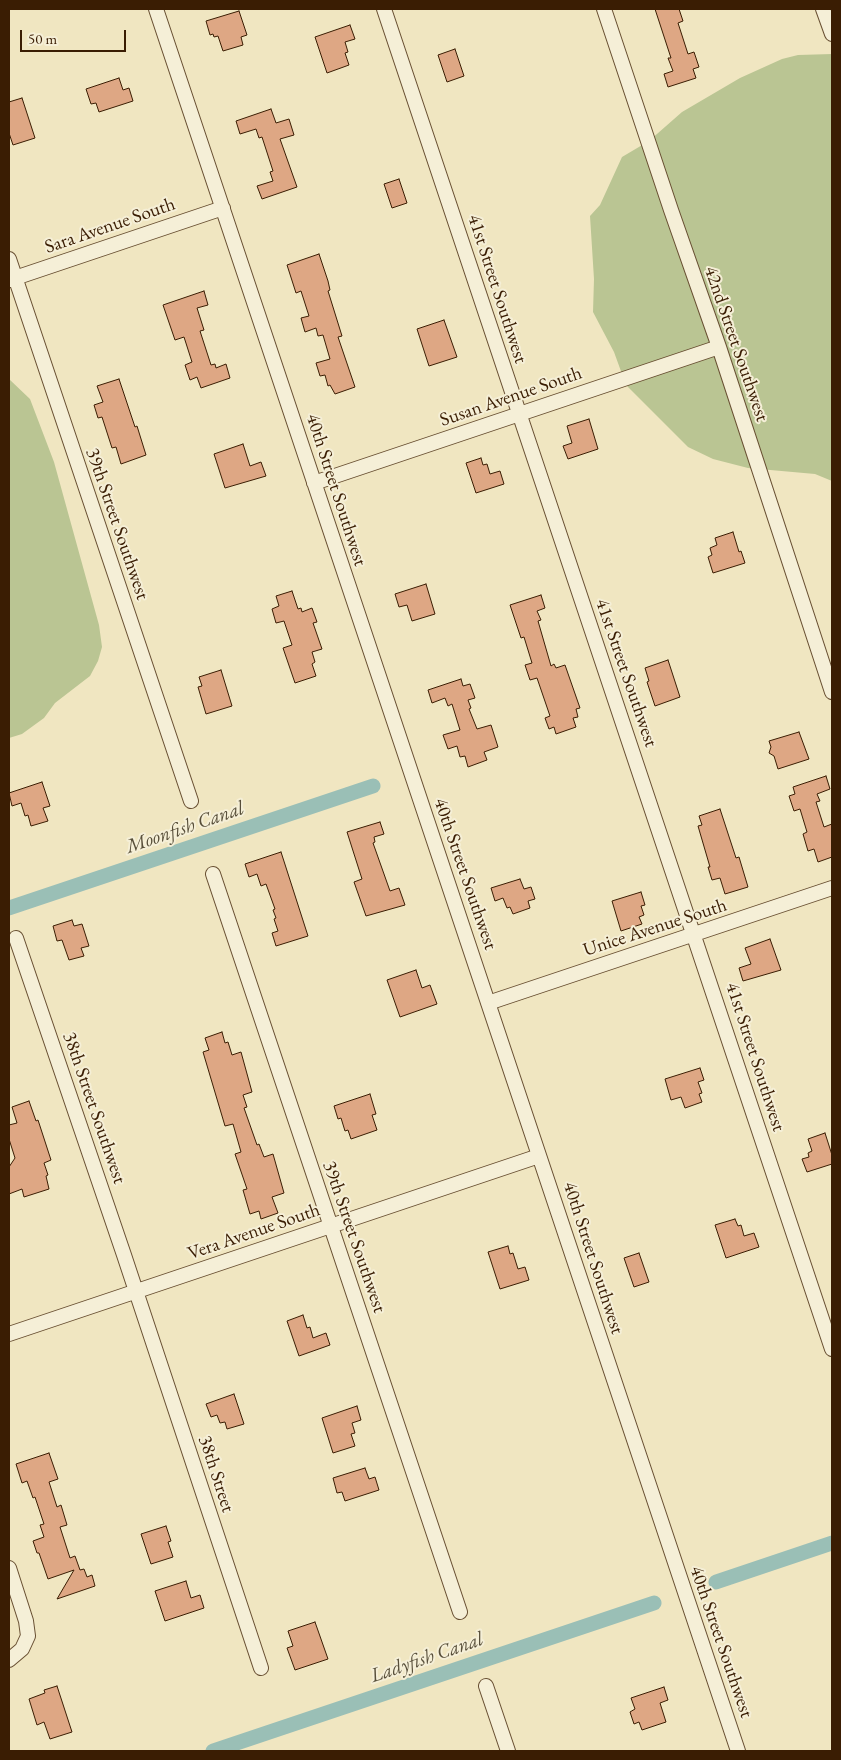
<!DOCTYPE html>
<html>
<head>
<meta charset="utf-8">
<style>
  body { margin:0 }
  #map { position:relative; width:841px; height:1760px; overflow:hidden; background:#f0e6c1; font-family:"EB Garamond",serif }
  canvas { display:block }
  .frame { position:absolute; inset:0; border:10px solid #3a1d03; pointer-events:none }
  .scale { position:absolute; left:20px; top:30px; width:106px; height:22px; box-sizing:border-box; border:2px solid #3a1d03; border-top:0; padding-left:6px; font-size:15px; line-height:18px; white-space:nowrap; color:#3a1d03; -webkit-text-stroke:4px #f5efd7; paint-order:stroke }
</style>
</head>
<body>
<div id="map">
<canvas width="841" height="1760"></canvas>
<div class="frame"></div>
<div class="scale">50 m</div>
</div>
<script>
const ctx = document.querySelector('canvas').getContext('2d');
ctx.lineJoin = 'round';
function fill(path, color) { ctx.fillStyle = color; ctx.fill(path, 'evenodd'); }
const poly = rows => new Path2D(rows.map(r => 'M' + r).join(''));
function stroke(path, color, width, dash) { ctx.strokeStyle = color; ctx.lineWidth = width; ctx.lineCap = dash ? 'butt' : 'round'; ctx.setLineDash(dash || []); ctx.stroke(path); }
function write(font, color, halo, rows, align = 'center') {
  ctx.font = font + ' "EB Garamond",serif'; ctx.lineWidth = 4; ctx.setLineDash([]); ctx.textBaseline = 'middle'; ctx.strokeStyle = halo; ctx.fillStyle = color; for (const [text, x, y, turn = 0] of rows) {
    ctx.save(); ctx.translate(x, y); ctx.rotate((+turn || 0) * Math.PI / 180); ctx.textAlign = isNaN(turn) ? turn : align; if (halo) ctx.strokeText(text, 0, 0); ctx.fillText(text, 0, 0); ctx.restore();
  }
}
fill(poly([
  [832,54,832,481,815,474,748,468,713,459,688,447,626,385,614,352,593,312,594,279,590,216,600,205,622,157,649,141,682,112,740,78,782,59,798,55],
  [9,379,30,399,54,462,99,625,102,647,98,661,90,676,55,703,44,718,22,734,9,738]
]), '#bac593');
stroke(poly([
  [9,908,373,786],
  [716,1582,832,1543],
  [213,1751,654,1603]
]), '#9abfb6', 15);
const building = poly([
  [655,9,679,9,683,21,678,23,688,54,694,52,699,67,693,69,696,78,668,87,664,74,673,71,668,58,671,58,655,9],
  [239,11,247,35,241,37,243,45,223,51,218,36,214,37,213,34,210,35,206,21,239,11],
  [350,25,355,39,345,42,348,52,345,53,349,65,327,73,315,37,350,25],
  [455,49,464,76,447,82,438,55,455,49],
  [119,78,123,90,129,88,133,101,99,112,96,103,91,104,86,89,119,78],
  [22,98,35,138,13,145,9,133,9,102,22,98],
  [271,109,276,123,289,119,294,135,280,139,297,187,262,199,257,186,273,181,270,172,273,171,262,137,259,138,256,129,240,134,236,121,271,109],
  [399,179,407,203,392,208,384,184,399,179],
  [319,254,328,281,330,290,328,291,342,336,338,337,355,387,335,394,330,385,328,386,325,375,320,376,316,363,330,359,323,335,318,336,316,328,305,332,301,318,309,316,301,291,296,293,287,265,319,254],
  [204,291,208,305,197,308,204,330,200,331,211,365,215,364,216,368,226,364,230,378,201,388,197,377,190,380,185,365,192,362,184,337,175,340,163,305,204,291],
  [444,320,457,357,429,366,417,329,444,320],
  [119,379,135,427,137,426,146,455,121,464,116,447,112,448,102,417,98,418,94,405,103,402,97,386,119,379],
  [589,419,598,449,568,459,563,446,572,443,567,426,589,419],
  [243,444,250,466,261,462,266,476,225,488,214,454,243,444],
  [481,458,483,465,487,464,490,474,500,471,504,484,476,493,466,463,481,458],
  [733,532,739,552,741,551,745,563,713,573,708,557,712,555,710,548,717,545,715,538,733,532],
  [426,584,435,614,412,621,407,605,399,607,395,594,426,584],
  [292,591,298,609,301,608,302,612,312,608,317,622,313,623,322,649,312,652,315,662,312,664,316,676,295,683,283,648,292,645,284,621,276,623,272,609,279,606,276,596,292,591],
  [541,595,545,608,537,611,541,620,538,621,551,666,554,664,556,668,565,665,580,708,576,709,578,717,573,718,576,727,556,734,554,727,549,729,545,718,550,716,537,678,530,680,525,665,532,663,524,637,521,638,510,605,541,595],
  [668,660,680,697,655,706,647,682,649,681,645,668,668,660],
  [221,670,232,706,206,714,198,687,202,686,199,677,221,670],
  [461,679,463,686,470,684,475,698,468,700,471,708,469,709,477,729,491,725,498,747,484,752,487,760,468,767,465,756,460,757,457,746,448,749,443,735,460,730,452,704,448,706,445,698,432,703,428,690,461,679],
  [799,732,809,759,778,769,774,756,769,753,771,747,769,741,799,732],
  [826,776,830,789,817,794,820,801,816,802,824,827,832,824,832,857,818,862,814,849,808,851,803,834,807,832,800,809,794,811,789,796,795,794,793,787,826,776],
  [42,782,50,806,43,808,48,821,31,826,28,815,25,816,21,803,12,806,9,793,42,782],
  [720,809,736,858,739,857,748,887,725,894,720,878,712,880,708,867,710,867,698,826,702,825,699,816,720,809],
  [380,822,384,834,374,837,375,842,373,843,390,891,399,888,405,905,366,916,354,882,362,879,347,832,380,822],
  [281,852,308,936,276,946,272,933,278,931,274,919,276,918,273,910,275,909,266,884,261,886,257,874,249,877,245,864,281,852],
  [520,879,524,889,531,887,535,899,528,901,530,908,513,914,510,907,507,908,503,898,495,901,491,888,520,879],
  [641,892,645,905,641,906,644,915,639,917,642,924,621,931,612,901,641,892],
  [72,920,74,926,82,924,89,946,81,948,84,956,69,960,62,940,57,941,53,926,72,920],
  [770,939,781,970,743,981,739,968,751,964,745,948,770,939],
  [416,970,422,988,430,985,437,1004,400,1017,387,980,416,970],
  [222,1032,225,1043,228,1042,232,1055,241,1052,252,1092,243,1095,247,1107,244,1108,257,1145,259,1144,264,1157,273,1154,284,1193,272,1197,278,1213,261,1219,259,1211,250,1214,243,1190,247,1189,235,1154,241,1152,233,1124,225,1126,203,1052,209,1050,205,1038,222,1032],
  [700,1068,704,1080,698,1082,702,1093,699,1094,702,1102,685,1108,681,1097,671,1100,665,1079,700,1068],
  [370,1094,376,1114,372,1115,377,1130,351,1139,348,1130,345,1131,341,1118,338,1119,334,1106,370,1094],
  [29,1101,36,1121,38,1120,51,1160,44,1163,48,1175,46,1176,49,1189,24,1197,22,1189,9,1194,9,1167,15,1158,9,1139,9,1125,17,1123,12,1107,29,1101],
  [825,1133,832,1155,832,1164,807,1172,802,1159,809,1157,808,1153,812,1151,808,1139,825,1133],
  [735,1219,738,1226,741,1225,744,1236,754,1233,759,1247,726,1258,715,1225,735,1219],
  [508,1246,510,1254,513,1253,518,1269,525,1267,529,1280,500,1289,488,1252,508,1246],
  [639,1253,649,1282,634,1287,624,1258,639,1253],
  [303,1315,307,1328,310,1327,313,1338,326,1333,330,1345,299,1356,287,1321,303,1315],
  [234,1394,244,1424,227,1429,225,1422,220,1423,217,1415,211,1417,206,1404,234,1394],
  [357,1406,361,1420,352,1423,355,1433,351,1434,355,1446,333,1453,322,1418,357,1406],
  [49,1453,58,1479,49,1482,57,1507,61,1505,67,1525,60,1527,70,1558,75,1556,80,1570,84,1569,87,1577,92,1575,95,1586,57,1599,74,1570,48,1579,39,1553,37,1553,33,1541,44,1537,40,1525,44,1524,35,1497,33,1498,27,1481,22,1483,16,1464,49,1453],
  [365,1468,369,1479,375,1477,379,1490,345,1501,342,1492,337,1493,333,1478,365,1468],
  [166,1526,171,1541,168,1542,173,1557,151,1564,141,1534,166,1526],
  [186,1581,191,1598,200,1595,204,1608,165,1621,155,1591,186,1581],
  [315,1622,328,1659,295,1670,287,1648,293,1646,288,1631,315,1622],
  [57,1686,72,1732,50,1739,44,1722,37,1725,29,1699,45,1693,44,1690,57,1686],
  [664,1687,668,1700,660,1703,666,1722,642,1730,639,1722,634,1724,630,1712,635,1709,631,1698,664,1687]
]);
fill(building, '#dea784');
stroke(building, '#3a1d03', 1);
const street = poly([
  [156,9,738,1751],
  [384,9,832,1349],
  [604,9,671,210,719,347,832,692],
  [823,9,832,34],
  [9,259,191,801],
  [9,280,223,208],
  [314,483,719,347],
  [213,874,460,1612],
  [16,938,124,1255,261,1668],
  [488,1003,832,888],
  [9,1334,539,1156],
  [9,1568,26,1621,28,1636,22,1649,9,1660],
  [486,1686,508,1751]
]);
stroke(street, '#684f32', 16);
stroke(street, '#f5efd7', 14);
write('19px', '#3a1d03', '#f5efd7', [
  ["Sara Avenue South",110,226,-19],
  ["41st Street Southwest",497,289,72],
  ["42nd Street Southwest",736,344,71],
  ["Susan Avenue South",511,397,-19],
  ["40th Street Southwest",336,490,72],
  ["39th Street Southwest",117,524,71],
  ["41st Street Southwest",626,673,71],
  ["40th Street Southwest",465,874,71],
  ["Unice Avenue South",655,928,-18],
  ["41st Street Southwest",755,1057,72],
  ["38th Street Southwest",94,1108,71],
  ["Vera Avenue South",254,1232,-19],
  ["39th Street Southwest",354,1237,71],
  ["40th Street Southwest",593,1258,72],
  ["38th Street",216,1474,72],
  ["40th Street Southwest",721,1642,71]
]);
write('italic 20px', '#574e39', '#f5efd7', [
  ["Moonfish Canal",185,828,-19],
  ["Ladyfish Canal",427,1658,-19]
]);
</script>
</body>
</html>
